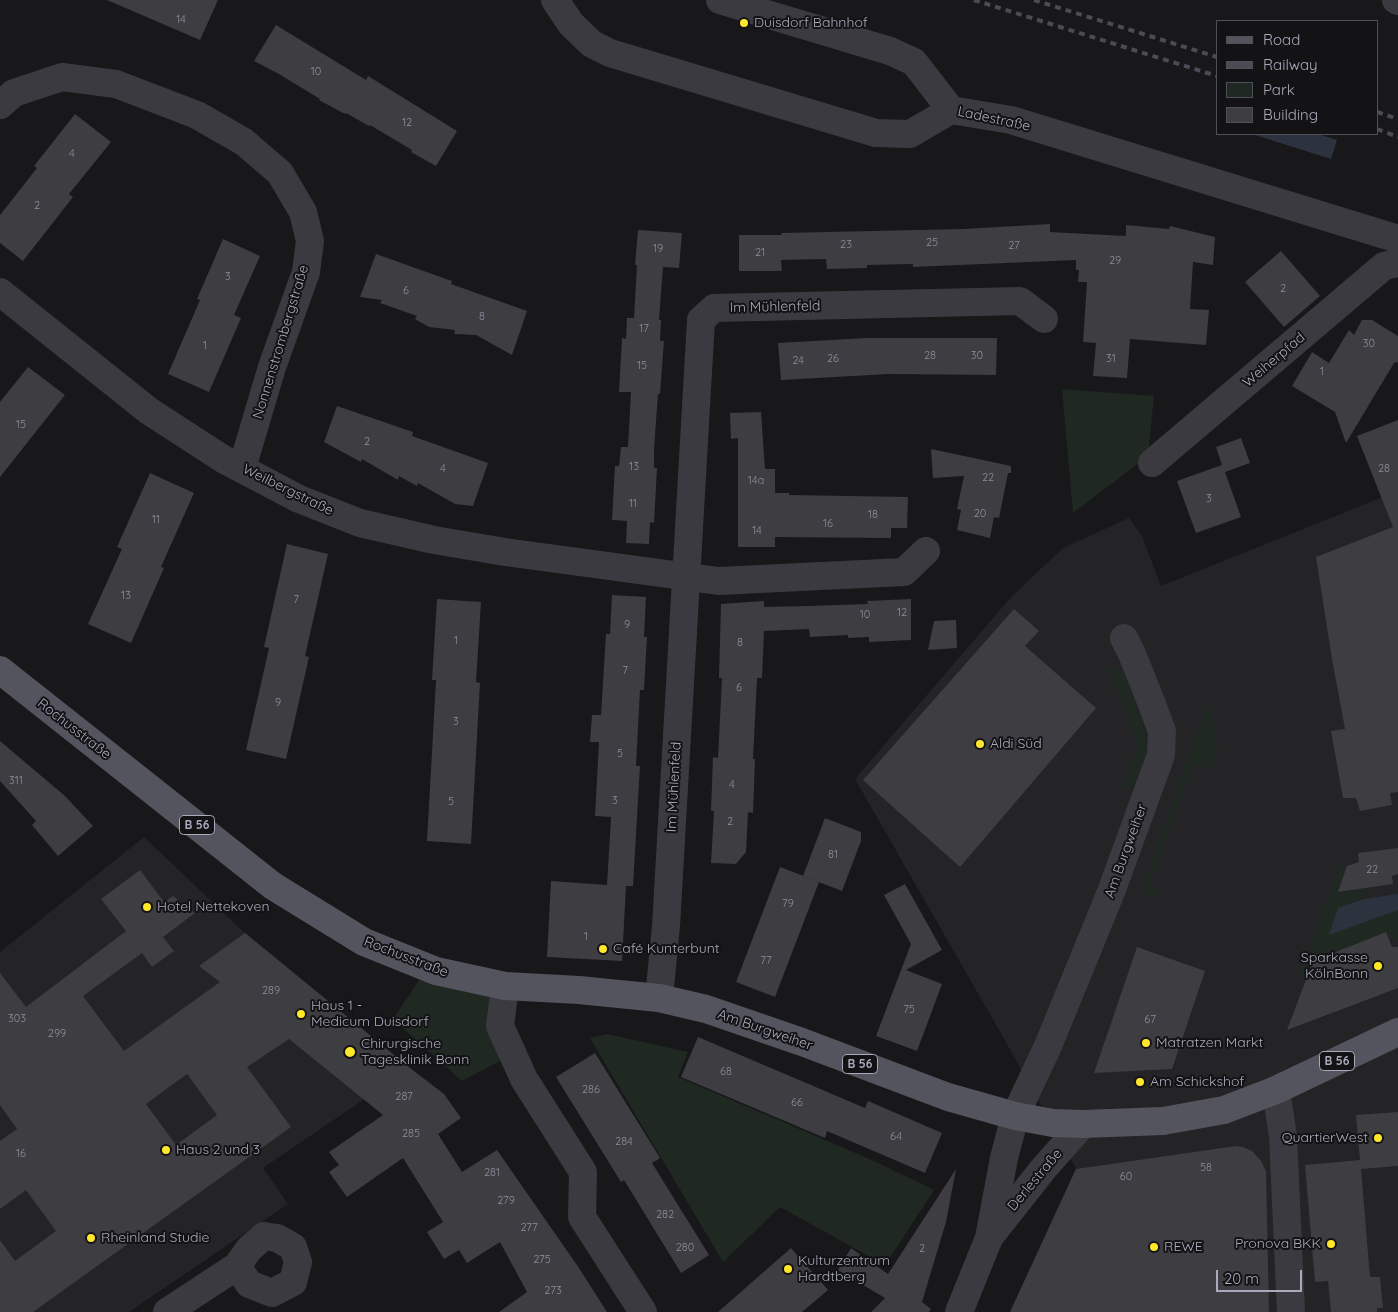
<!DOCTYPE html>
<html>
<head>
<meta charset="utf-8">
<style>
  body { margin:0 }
  #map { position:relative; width:1398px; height:1312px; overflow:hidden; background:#18181a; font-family:Quicksand,sans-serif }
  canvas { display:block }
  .legend { position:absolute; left:1216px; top:20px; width:162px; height:115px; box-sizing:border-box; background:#131315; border:1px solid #4f4f57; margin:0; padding:6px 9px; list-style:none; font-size:15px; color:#a9aabb }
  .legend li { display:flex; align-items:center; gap:10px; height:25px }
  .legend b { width:25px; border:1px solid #4f4f57 }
  .scale { position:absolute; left:1216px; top:1270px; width:86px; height:22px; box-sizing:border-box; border:2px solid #a9aabb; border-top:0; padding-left:6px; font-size:15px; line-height:18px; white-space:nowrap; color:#a9aabb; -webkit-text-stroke:4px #131315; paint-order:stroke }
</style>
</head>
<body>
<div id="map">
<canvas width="1398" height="1312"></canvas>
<ul class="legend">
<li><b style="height:6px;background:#54545f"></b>Road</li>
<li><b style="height:6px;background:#4b4b55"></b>Railway</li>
<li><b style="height:14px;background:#1f2922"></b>Park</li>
<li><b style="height:14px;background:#3d3d42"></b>Building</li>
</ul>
<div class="scale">20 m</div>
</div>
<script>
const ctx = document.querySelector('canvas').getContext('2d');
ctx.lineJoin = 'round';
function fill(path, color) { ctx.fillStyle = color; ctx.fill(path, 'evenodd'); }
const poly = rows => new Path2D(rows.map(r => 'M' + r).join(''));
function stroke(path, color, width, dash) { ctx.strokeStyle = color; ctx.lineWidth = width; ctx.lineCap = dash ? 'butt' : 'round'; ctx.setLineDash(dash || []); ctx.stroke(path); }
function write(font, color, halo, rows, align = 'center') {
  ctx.font = font + ' Quicksand,sans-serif'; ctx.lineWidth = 4; ctx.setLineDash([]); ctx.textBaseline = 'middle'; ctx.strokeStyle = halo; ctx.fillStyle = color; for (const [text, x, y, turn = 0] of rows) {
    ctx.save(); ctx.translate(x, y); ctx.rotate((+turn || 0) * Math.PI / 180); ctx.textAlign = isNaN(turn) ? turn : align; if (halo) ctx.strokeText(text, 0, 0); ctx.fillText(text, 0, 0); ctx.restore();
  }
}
fill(poly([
  [1398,491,1398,1312,1010,1312,1076,1168,1011,1051,855,779,1012,596,1063,548,1129,518,1142,536,1161,586],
  [144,837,245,933,410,1068,263,1168,288,1204,129,1312,0,1312,0,952]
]), '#242427');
fill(poly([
  [1062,389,1154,396,1148,456,1073,513],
  [1107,665,1124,670,1143,726,1147,744,1146,752,1132,787,1123,786,1138,744],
  [1212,702,1212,713,1218,753,1211,769,1193,763,1149,886,1160,889,1157,896,1142,892,1201,720],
  [1347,866,1337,896,1362,887,1364,899,1338,908,1330,935,1398,910,1398,939,1389,940,1386,932,1311,961,1304,978,1299,977,1338,869],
  [422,976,495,997,504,1059,462,1081,393,1019],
  [607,1034,688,1052,678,1077,874,1161,934,1190,885,1265,780,1207,723,1262,590,1038]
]), '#1f2922');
fill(poly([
  [1252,134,1318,134,1337,140,1331,159],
  [1398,894,1398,910,1329,935,1338,908,1364,899]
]), '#2c333f');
fill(poly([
  [107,0,218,0,200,40],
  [276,25,366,80,368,76,457,131,436,166,411,152,412,150,370,125,369,126,346,113,345,114,319,100,320,99,279,74,254,61],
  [75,114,111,142,69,194,73,197,23,261,0,243,0,215,37,168,34,166],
  [1050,224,1050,232,1126,236,1126,225,1169,229,1170,226,1215,237,1213,265,1193,262,1190,309,1209,310,1206,345,1130,339,1127,378,1093,376,1096,343,1083,342,1087,282,1078,282,1079,270,1076,270,1076,260,913,267,913,264,867,265,867,268,827,269,826,259,781,260,782,271,739,271,739,235,781,235,782,233,963,229],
  [638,230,682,233,679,268,663,267,659,320,661,320,660,341,664,341,660,394,658,394,654,449,654,468,657,468,654,523,650,522,649,544,626,543,627,521,612,520,615,466,619,466,621,447,628,447,631,392,619,392,622,338,626,339,627,318,634,318,637,265,635,265],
  [223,239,260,256,234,315,241,318,209,392,168,374,200,300,197,299],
  [1281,251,1320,296,1284,327,1245,282],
  [376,254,452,281,451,284,527,311,512,355,476,335,454,334,455,330,429,327,415,319,417,316,380,303,382,300,360,297],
  [1362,320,1372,320,1398,336,1398,362,1394,363,1346,443,1335,412,1292,386,1312,352,1329,363,1349,330,1354,335],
  [866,338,997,338,996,375,889,374,781,380,778,343],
  [28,367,65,395,0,477,0,402],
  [337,406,413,432,412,436,488,463,473,506,455,504,418,483,417,486,399,476,398,480,362,459,361,462,324,442],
  [761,412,765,469,775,469,775,493,789,493,789,495,908,497,907,528,891,528,891,538,775,537,775,547,738,547,738,438,731,439,730,413],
  [1398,420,1398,792,1390,793,1392,805,1360,811,1356,798,1343,798,1331,731,1345,729,1332,659,1316,557,1393,527,1357,436],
  [1241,438,1250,463,1225,472,1241,517,1196,533,1177,481,1222,465,1216,447],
  [931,449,1011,466,1011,473,1008,473,999,518,994,517,990,538,957,530,961,510,957,509,964,476,933,478],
  [150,473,194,493,161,567,164,568,131,643,88,624,122,549,117,547],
  [287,544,328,554,305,656,309,657,286,759,246,750,269,648,264,647],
  [612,595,646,597,644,637,647,637,644,690,640,690,636,766,640,766,633,886,626,886,622,961,547,957,551,881,607,885,611,817,595,816,599,742,590,742,592,715,601,715,606,634,610,634],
  [437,599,481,602,476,682,480,683,471,844,427,841,436,680,432,680],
  [911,599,911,640,869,642,869,637,848,638,848,635,810,637,809,629,764,631,762,678,757,678,753,759,755,759,753,813,748,812,746,852,736,864,711,863,714,811,711,811,713,757,718,758,722,678,719,678,721,604,764,601,764,607,808,606,868,604,867,601],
  [1014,609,1039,631,1025,646,1096,708,960,867,863,780],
  [956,620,957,648,928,650,934,621],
  [0,741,65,796,93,826,58,856,32,825,36,821,0,781],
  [825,818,861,832,861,841,842,891,803,876],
  [1398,848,1398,874,1392,876,1393,884,1338,892,1347,866,1359,862,1358,853],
  [780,867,819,882,775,997,736,982],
  [140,870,164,902,173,896,195,913,163,937,174,951,152,967,142,953,83,996,124,1051,220,982,199,966,245,933,410,1068,444,1094,461,1118,438,1134,462,1172,497,1150,579,1268,607,1312,499,1312,527,1292,500,1242,467,1263,459,1250,444,1259,427,1232,443,1222,403,1158,347,1197,329,1172,339,1165,329,1152,383,1115,289,1039,247,1067,291,1127,33,1312,0,1312,0,1240,15,1261,56,1231,26,1190,0,1209,0,1141,17,1129,0,1105,0,973,26,1007,126,931,101,899],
  [187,1074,217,1115,176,1145,146,1104],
  [905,884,942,950,906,970,942,984,917,1051,876,1036,911,944,884,895],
  [1386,932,1392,947,1398,947,1398,988,1287,1030,1313,961],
  [1137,947,1205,971,1172,1069,1094,1073],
  [698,1037,865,1108,868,1101,942,1133,925,1173,827,1131,825,1138,681,1077],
  [595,1053,660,1158,652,1163,709,1255,681,1273,624,1180,621,1182,556,1077],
  [1398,1112,1398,1166,1361,1169,1370,1277,1380,1277,1383,1308,1377,1308,1377,1312,1331,1312,1328,1281,1315,1282,1305,1165,1360,1160,1356,1115],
  [1236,1146,1243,1147,1252,1151,1261,1161,1266,1171,1269,1312,1010,1312,1076,1169],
  [956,1169,946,1222,922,1302,931,1309,929,1312,871,1312,885,1298,838,1270,851,1248,888,1274],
  [791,1248,828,1290,802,1312,718,1312]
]), '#3d3d42');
stroke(poly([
  [555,0,571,24,592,44,610,53,876,133,910,134,951,110,1011,120,1398,239],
  [720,0,890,51,914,62,951,110],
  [1396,0,1398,1],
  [0,105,14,93,62,77,116,84,197,115,244,142,280,173,303,212,310,241,306,272,272,367,242,468],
  [0,292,149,411,223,459,299,499,360,523,434,540,505,552,719,581,904,572,926,551],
  [1152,463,1384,266,1398,263],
  [505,986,500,1026,524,1079,583,1172,582,1217,643,1312],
  [659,998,666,926,701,320,714,308,1020,301,1044,319],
  [1276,1090,1283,1136,1291,1312],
  [991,1235,1044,1168,1083,1124],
  [167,1312,237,1266,249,1249,264,1236,277,1238,293,1247,298,1262,293,1282,272,1293,249,1284,237,1266],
  [959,1312,989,1238,1004,1158,1015,1116,1048,1046,1111,892,1161,755,1162,731,1150,699,1132,654,1124,638]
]), '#3b3a41', 28);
stroke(poly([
  [0,670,273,886,364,942,436,971,505,986,579,990,659,998,706,1009,802,1042,948,1097,1015,1116,1053,1123,1083,1124,1163,1121,1224,1110,1276,1090,1398,1032]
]), '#54545f', 28);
stroke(poly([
  [974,0,1217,76],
  [1034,0,1217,57],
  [1377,112,1398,119],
  [1377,129,1398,137]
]), '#4b4b55', 4, [6, 5]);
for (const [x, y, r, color] of [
  [744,23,5,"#ffe72b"],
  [980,744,5,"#ffe72b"],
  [147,907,5,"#ffe72b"],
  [603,949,5,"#ffe72b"],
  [1378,966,5,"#ffe72b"],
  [301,1014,5,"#ffe72b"],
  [1146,1043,5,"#ffe72b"],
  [350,1052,6,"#ffe72b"],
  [1140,1082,5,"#ffe72b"],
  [1378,1138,5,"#ffe72b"],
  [166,1150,5,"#ffe72b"],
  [91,1238,5,"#ffe72b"],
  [1331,1244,5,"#ffe72b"],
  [1154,1247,5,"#ffe72b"],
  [788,1269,5,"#ffe72b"]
]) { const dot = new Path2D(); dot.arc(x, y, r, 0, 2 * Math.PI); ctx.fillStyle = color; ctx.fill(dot); stroke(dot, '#131315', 2); }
write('11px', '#8e8f9d', null, [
  ["14",181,20],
  ["10",316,72],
  ["12",407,123],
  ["4",72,154],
  ["2",37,206],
  ["25",932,243],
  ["23",846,245],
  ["27",1014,246],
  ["19",658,249],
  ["21",760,253],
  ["29",1115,261],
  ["3",228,277],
  ["2",1283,289],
  ["6",406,291],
  ["8",482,317],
  ["17",644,329],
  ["30",1369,344],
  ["1",205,346],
  ["28",930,356],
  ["30",977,356],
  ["26",833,359],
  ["31",1111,359],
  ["24",798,361],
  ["15",642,366],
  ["1",1322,372],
  ["15",21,425],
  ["2",367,442],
  ["13",634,467],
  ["4",443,469],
  ["28",1384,469],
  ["22",988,478],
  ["14a",756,481],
  ["3",1209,499],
  ["11",633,504],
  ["20",980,514],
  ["18",873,515],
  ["11",156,520],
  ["16",828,524],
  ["14",757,531],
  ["13",126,596],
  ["7",296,600],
  ["12",902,613],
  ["10",865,615],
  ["9",627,625],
  ["1",456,641],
  ["8",740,643],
  ["7",625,671],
  ["6",739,688],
  ["9",278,703],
  ["3",456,722],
  ["5",620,754],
  ["311",16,781],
  ["4",732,785],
  ["3",615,801],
  ["5",451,802],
  ["2",730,822],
  ["81",833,855],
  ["22",1372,870],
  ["79",788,904],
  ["1",586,937],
  ["77",766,961],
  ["289",271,991],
  ["75",909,1010],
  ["303",17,1019],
  ["67",1150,1020],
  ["299",57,1034],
  ["68",726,1072],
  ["286",591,1090],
  ["287",404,1097],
  ["66",797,1103],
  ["285",411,1134],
  ["64",896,1137],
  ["284",624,1142],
  ["16",21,1154],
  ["58",1206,1168],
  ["281",492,1173],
  ["60",1126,1177],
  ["279",506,1201],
  ["282",665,1215],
  ["277",529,1228],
  ["280",685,1248],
  ["2",922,1249],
  ["275",542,1260],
  ["273",553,1291]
]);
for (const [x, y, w] of [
  [197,825,35],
  [1337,1061,35],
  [860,1064,35]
]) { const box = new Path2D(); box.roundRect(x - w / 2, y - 9.5, w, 19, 4); ctx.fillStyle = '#131315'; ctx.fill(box); stroke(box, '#a9aabb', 1); }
write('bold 12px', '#a9aabb', null, [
  ["B 56",197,825],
  ["B 56",1337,1061],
  ["B 56",860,1064]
]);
write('14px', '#a9aabb', '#131315', [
  ["Duisdorf Bahnhof",754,23],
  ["Aldi Süd",990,744],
  ["Hotel Nettekoven",157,907],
  ["Café Kunterbunt",613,949],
  ["Sparkasse",1368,958,"right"],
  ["KölnBonn",1368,974,"right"],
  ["Haus 1 -",311,1006],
  ["Medicum Duisdorf",311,1022],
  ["Matratzen Markt",1156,1043],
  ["Chirurgische",361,1044],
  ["Tagesklinik Bonn",361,1060],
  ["Am Schickshof",1150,1082],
  ["QuartierWest",1368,1138,"right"],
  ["Haus 2 und 3",176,1150],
  ["Rheinland Studie",101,1238],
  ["Pronova BKK",1321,1244,"right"],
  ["REWE",1164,1247],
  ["Kulturzentrum",798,1261],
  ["Hardtberg",798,1277]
], 'left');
write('14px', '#a9aabb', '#131315', [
  ["Ladestraße",994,119,12],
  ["Im Mühlenfeld",775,307,-1],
  ["Nonnenstrombergstraße",281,342,-73],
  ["Weiherpfad",1274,360,-40],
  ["Weilbergstraße",288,490,26],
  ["Rochusstraße",74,729,38],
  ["Im Mühlenfeld",674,787,-87],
  ["Am Burgweiher",1126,851,-70],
  ["Rochusstraße",406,957,21],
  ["Am Burgweiher",765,1030,19],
  ["Derlestraße",1035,1180,-50]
]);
</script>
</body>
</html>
